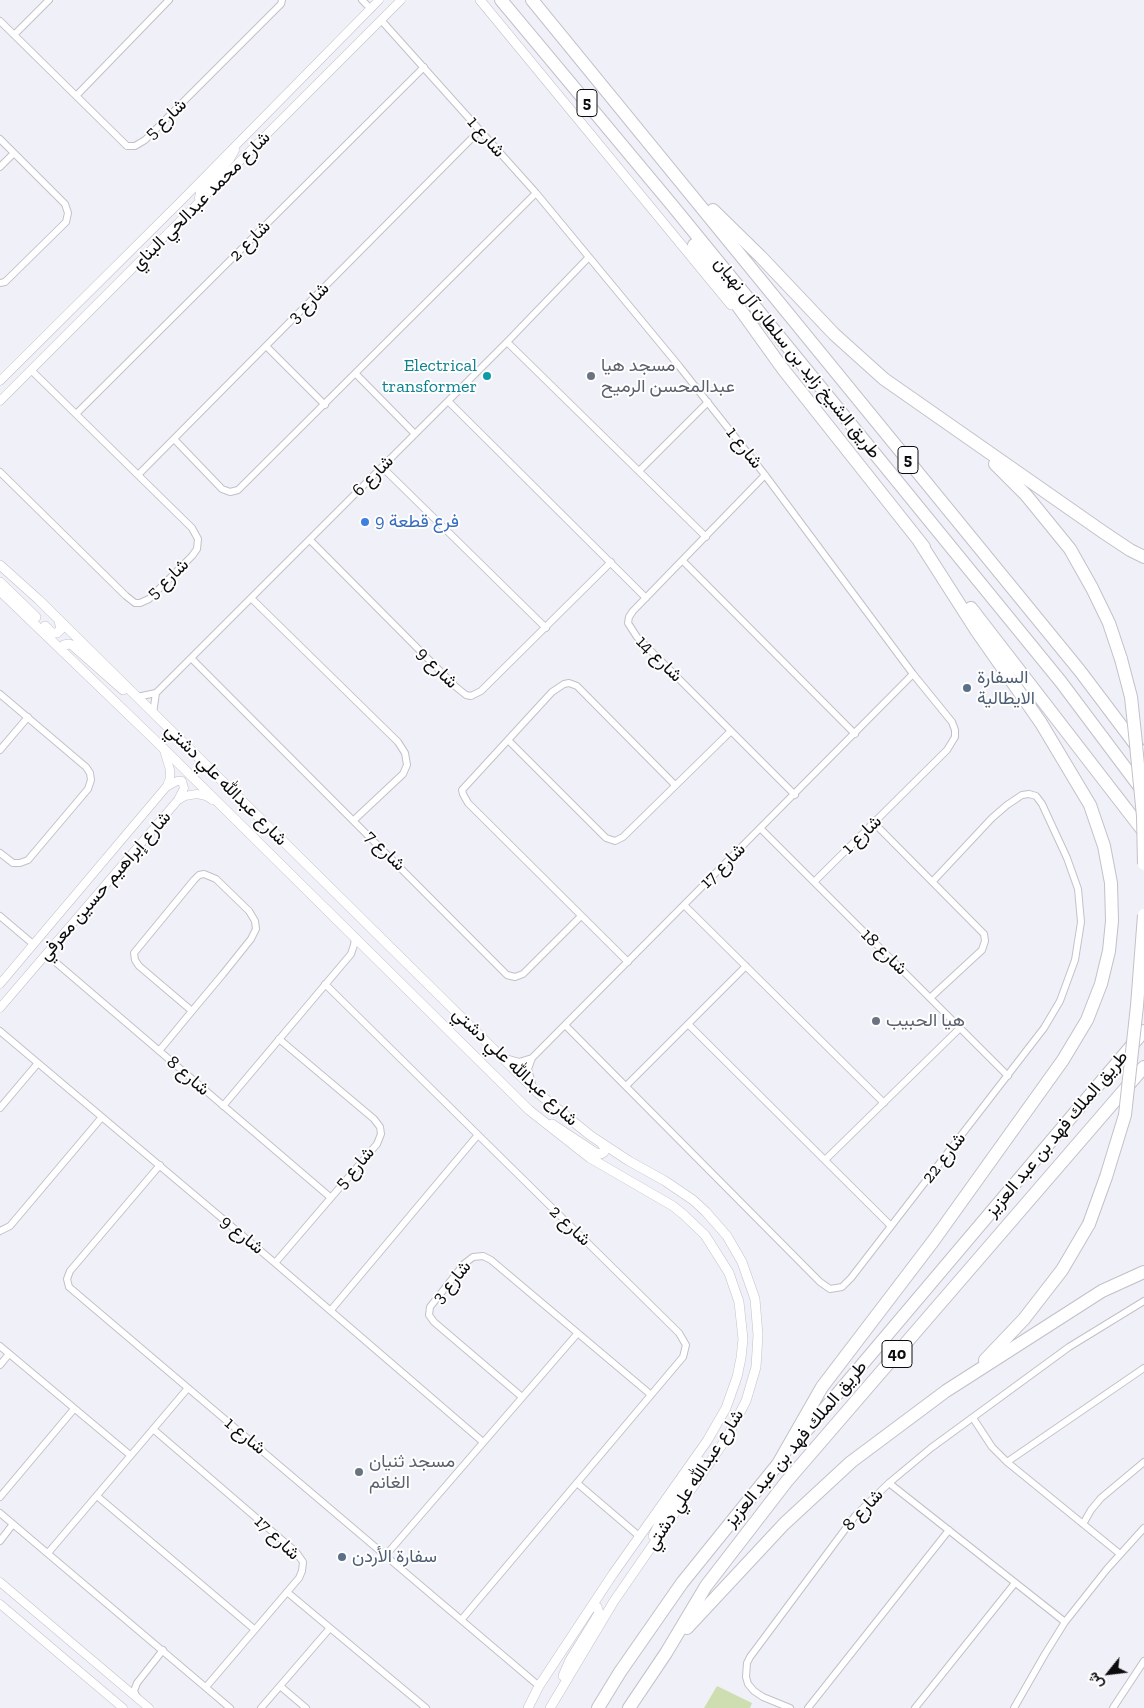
<!DOCTYPE html>
<html>
<head>
<meta charset="utf-8">
<style>
  body { margin:0 }
  #map { position:relative; width:1144px; height:1708px; overflow:hidden; background:#f0f0f8; font-family:"Zilla Slab",Vazirmatn,serif }
  canvas { display:block }
  .north { position:absolute; left:1084px; top:1648px; width:50px; height:50px; -webkit-text-stroke:4px #fefefe; paint-order:stroke; rotate:241deg; font-size:14px; font-weight:700; line-height:20px; text-align:center; color:#0c0c0f }
  .north::after { content:''; display:block; margin:auto; width:18px; height:22px; background:#0c0c0f; clip-path:polygon(50% 0,100% 100%,50% 72%,0 100%) }
</style>
</head>
<body>
<div id="map">
<canvas width="1144" height="1708"></canvas>
<div class="north">ش</div>
</div>
<script>
const ctx = document.querySelector('canvas').getContext('2d');
ctx.lineJoin = 'round';
function fill(path, color) { ctx.fillStyle = color; ctx.fill(path, 'evenodd'); }
const poly = rows => new Path2D(rows.map(r => 'M' + r).join(''));
function stroke(path, color, width, dash) { ctx.strokeStyle = color; ctx.lineWidth = width; ctx.lineCap = dash ? 'butt' : 'round'; ctx.setLineDash(dash || []); ctx.stroke(path); }
function write(font, color, halo, rows, align = 'center') {
  ctx.font = font + ' "Zilla Slab",Vazirmatn,serif'; ctx.lineWidth = 4; ctx.setLineDash([]); ctx.textBaseline = 'middle'; ctx.strokeStyle = halo; ctx.fillStyle = color; for (const [text, x, y, turn = 0] of rows) {
    ctx.save(); ctx.translate(x, y); ctx.rotate((+turn || 0) * Math.PI / 180); ctx.textAlign = isNaN(turn) ? turn : align; if (halo) ctx.strokeText(text, 0, 0); ctx.fillText(text, 0, 0); ctx.restore();
  }
}
fill(poly([
  [717,1686,752,1703,750,1708,704,1708]
]), '#cedeb1');
const minor = poly([
  [362,0,371,9],
  [381,20,536,193,679,366,765,475,913,674,952,722,955,730,955,737,947,750,814,882],
  [0,21,127,146,135,146,145,140,281,4,282,0],
  [14,35,49,0],
  [76,96,169,0],
  [0,139,65,204,68,213,66,222,5,282,0,283],
  [0,167,14,153],
  [507,342,706,537],
  [266,346,325,405],
  [356,374,415,434],
  [448,401,646,598],
  [76,414,424,67],
  [174,439,222,489,230,492,238,490,536,193],
  [382,467,546,628],
  [639,471,708,402],
  [0,472,126,596,135,603,140,603,149,599,192,556,197,549,198,539,192,528,31,370],
  [138,475,480,130],
  [765,475,633,611,629,617,628,623,637,637,795,795],
  [310,540,456,687,466,695,471,696,481,691,611,562],
  [683,561,855,734],
  [252,599,398,742,405,753,407,765,403,774,354,820],
  [191,658,507,975,515,977,523,974,581,916],
  [0,694,86,767,90,773,91,780,88,789,28,860,20,863,13,863,0,853],
  [137,697,156,693,507,342,589,257],
  [153,713,156,693],
  [508,740,606,838,615,841,623,837,731,731],
  [0,750,28,717],
  [874,823,984,934,985,941,982,950,930,998],
  [761,829,1008,1076],
  [684,905,884,1103],
  [0,916,33,944],
  [46,954,330,1197],
  [628,962,468,803,463,794,462,790,552,692,564,684,569,683,577,686,675,785],
  [325,984,679,1333,686,1345,683,1357,462,1619],
  [688,1024,891,1226],
  [565,1025,820,1282,830,1289,842,1287,851,1278,1044,1028,1060,1001,1075,960,1081,922,1078,889,1067,858,1042,804,1036,796,1029,794,1022,795,1007,805,992,818,933,881],
  [0,1031,275,1263,483,1442],
  [159,1051,192,1011,223,974,251,939,256,929,255,921,249,911,216,879,204,874,199,875,194,880,134,953,135,960,139,966,192,1011],
  [505,1058,519,1062,532,1058],
  [532,1084,528,1069,532,1058,913,674],
  [627,1085,746,966],
  [223,1106,351,954,354,945,355,937],
  [0,1108,38,1063],
  [825,1160,960,1028],
  [160,1165,70,1271,67,1279,69,1287,539,1686],
  [0,1231,10,1226,102,1117],
  [275,1263,377,1144,381,1134,380,1127,374,1119,279,1039],
  [331,1310,477,1136],
  [0,1346,130,1455],
  [0,1365,9,1354],
  [522,1397,434,1322,429,1315,430,1307,464,1264,473,1257,483,1256,491,1260,650,1394],
  [973,1418,992,1447,1007,1462,1120,1554],
  [153,1429,296,1552,303,1562,302,1571,299,1578,206,1687],
  [1007,1462,1144,1368],
  [577,1483,639,1536],
  [889,1483,1065,1622],
  [97,1496,254,1629],
  [0,1497,74,1409],
  [0,1513,230,1708],
  [1083,1524,1091,1510,1101,1498,1144,1462],
  [0,1541,13,1524],
  [48,1553,188,1388],
  [386,1555,577,1334],
  [287,1592,426,1708],
  [280,1686,306,1708],
  [137,1697,134,1691,137,1683,163,1650],
  [261,1708,330,1628],
  [790,1708,763,1697,754,1691,748,1684,746,1677,747,1663,750,1657,855,1516,889,1483,931,1448,1069,1347,1144,1301],
  [808,1708,949,1530],
  [915,1708,1015,1583],
  [1014,1708,1045,1654,1065,1622,1107,1569,1144,1528],
  [1113,1708,1144,1661]
]);
const tertiary = poly([
  [202,200,199,198,200,192,230,159,235,150],
  [0,381,182,200,379,0],
  [0,401,401,0],
  [166,787,177,781,182,781,184,788,178,800],
  [0,984,167,786,170,778,170,770,164,750],
  [0,1008,178,800,185,796,197,794,206,796,212,800],
  [0,1582,149,1708],
  [0,1604,123,1708]
]);
const secondary = poly([
  [480,0,731,305],
  [0,565,39,600,538,1093,591,1136,629,1161,665,1181,693,1200,706,1212,727,1236,742,1262,755,1299,758,1335,756,1367,746,1401,726,1439,614,1601,550,1708],
  [0,582,36,617],
  [0,591,160,745,529,1110,590,1158,673,1206,684,1215,705,1235,729,1273,739,1302,743,1339,741,1358,737,1377,726,1408,707,1441,613,1574,568,1642,539,1686,528,1708],
  [45,626,52,633,57,633,61,629,59,621],
  [60,648,64,645,69,644,72,645,123,690],
  [552,1124,596,1153,601,1154,604,1152,605,1149,602,1144],
  [653,1536,659,1524,700,1466,700,1461,695,1458],
  [563,1676,570,1660,599,1613,597,1607,591,1607]
]);
const motorway = poly([
  [501,0,672,205,1061,682,1142,790],
  [532,0,1080,671,1144,756],
  [713,210,761,257,834,334,884,379,1103,532,1130,550,1144,557],
  [694,245,783,369,924,547],
  [995,464,1026,495,1070,549,1092,588,1109,623,1121,659],
  [971,608,1144,832],
  [985,1360,1024,1319,1062,1270,1089,1224],
  [800,1438,1144,1031],
  [778,1464,822,1387,934,1240,1063,1060,1087,1020,1101,984,1109,951,1112,921,1111,883,1104,846,1090,805,1041,723,976,630,919,541],
  [687,1628,784,1524,851,1462,946,1391,1102,1291,1144,1272],
  [598,1708,620,1672,682,1583,782,1459],
  [629,1708,666,1653,706,1586,787,1481,1144,1067]
]);
stroke(minor, '#c2c1c9', 8);
stroke(tertiary, '#c2c1c9', 9);
stroke(secondary, '#c2c1c9', 10);
stroke(motorway, '#c2c1c9', 14);
stroke(minor, '#fff', 6);
stroke(tertiary, '#fff', 8);
stroke(secondary, '#fff', 9);
stroke(motorway, '#fff', 12);
const motorwayBridge = poly([
  [1121,659,1131,697,1135,734,1143,816,1144,864],
  [1089,1224,1106,1177,1125,1115,1137,1006,1144,915]
]);
stroke(motorwayBridge, '#c2c1c9', 14, []);
stroke(motorwayBridge, '#fff', 12);
for (const [x, y, r, color] of [
  [487,376,5,"#0f9aa8"],
  [591,376,5,"#6b7280"],
  [365,522,5,"#3f7fe0"],
  [967,688,5,"#5c6f8a"],
  [876,1021,5,"#6b7280"],
  [359,1472,5,"#6b7280"],
  [342,1557,5,"#5c6f8a"]
]) { const dot = new Path2D(); dot.arc(x, y, r, 0, 2 * Math.PI); ctx.fillStyle = color; ctx.fill(dot); stroke(dot, '#fefefe', 2); }
for (const [x, y, w] of [
  [587,103,20],
  [908,460,20],
  [897,1354,30]
]) { const box = new Path2D(); box.roundRect(x - w / 2, y - 13.5, w, 27, 4); ctx.fillStyle = '#fefefe'; ctx.fill(box); stroke(box, '#0c0c0f', 1); }
write('bold 16px', '#0c0c0f', null, [
  ["5",587,103],
  ["5",908,460],
  ["40",897,1354]
]);
write('18px', '#0c0c0f', '#fefefe', [
  ["شارع 5",166,119,-44],
  ["شارع 1",486,137,49],
  ["شارع محمد عبدالحي البناي",201,201,-45],
  ["شارع 2",250,241,-45],
  ["شارع 3",309,303,-45],
  ["طريق الشيخ زايد بن سلطان آل نهيان",797,358,51],
  ["شارع 1",744,448,52],
  ["شارع 6",373,476,-45],
  ["شارع 5",168,579,-43],
  ["شارع 14",659,659,45],
  ["شارع 9",437,668,45],
  ["شارع عبدالله علي دشتي",226,785,45],
  ["شارع 1",862,835,-44],
  ["شارع 7",385,851,45],
  ["شارع 17",723,866,-45],
  ["شارع إبراهيم حسين معرفي",105,886,-49],
  ["شارع 18",884,952,45],
  ["شارع عبدالله علي دشتي",515,1067,43],
  ["شارع 8",188,1076,41],
  ["طريق الملك فهد بن عبد العزيز",1057,1134,-50],
  ["شارع 22",944,1158,-52],
  ["شارع 5",355,1168,-49],
  ["شارع 2",570,1226,44],
  ["شارع 9",242,1235,40],
  ["شارع 3",452,1282,-50],
  ["شارع 1",245,1436,40],
  ["طريق الملك فهد بن عبد العزيز",796,1444,-50],
  ["شارع عبدالله علي دشتي",695,1480,-57],
  ["شارع 8",863,1510,-47],
  ["شارع 17",277,1538,44]
]);
write('18px', '#0d838f', '#fefefe', [
  ["Electrical",477,366],
  ["transformer",477,387]
], 'right');
write('18px', '#5b616d', '#fefefe', [
  ["مسجد هيا",601,366],
  ["عبدالمحسن الرميح",601,387],
  ["هيا الحبيب",886,1021],
  ["مسجد ثنيان",369,1462],
  ["الغانم",369,1483]
], 'left');
write('18px', '#366cbe', '#fefefe', [
  ["فرع قطعة 9",375,522]
], 'left');
write('18px', '#4e5e75', '#fefefe', [
  ["السفارة",977,678],
  ["الايطالية",977,699],
  ["سفارة الأردن",352,1557]
], 'left');
</script>
</body>
</html>
